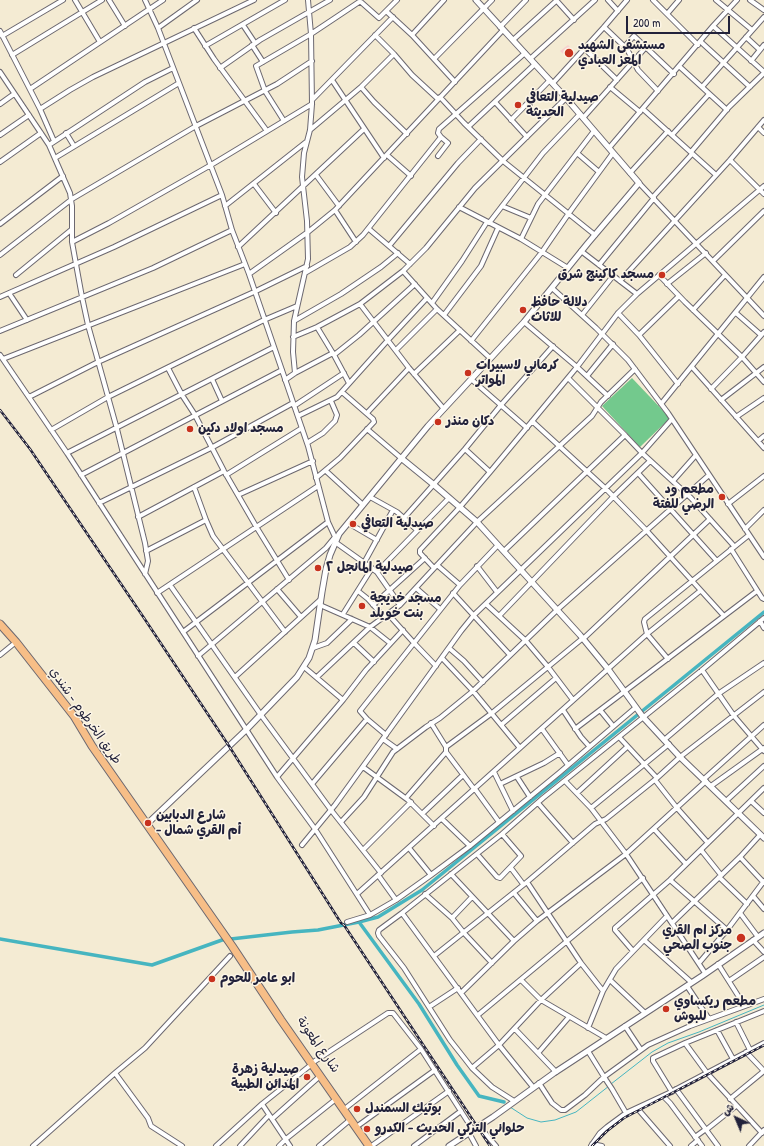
<!DOCTYPE html>
<html>
<head>
<meta charset="utf-8">
<style>
  body { margin:0 }
  #map { position:relative; width:764px; height:1146px; overflow:hidden; background:#f4ebd3; font-family:"Patrick Hand","Playpen Sans Arabic",sans-serif }
  canvas { display:block }
  .north { position:absolute; left:716px; top:1098px; width:40px; height:40px; -webkit-text-stroke:3px #fcf5e5; paint-order:stroke; rotate:316deg; font-size:11px; font-weight:700; line-height:16px; text-align:center; color:#22223b }
  .north::after { content:''; display:block; margin:auto; width:14px; height:18px; background:#22223b; clip-path:polygon(50% 0,100% 100%,50% 72%,0 100%) }
  .scale { position:absolute; left:626px; top:16px; width:104px; height:18px; box-sizing:border-box; border:2px solid #22223b; border-top:0; padding-left:5px; font-size:12px; line-height:14px; white-space:nowrap; color:#22223b; -webkit-text-stroke:3px #fcf5e5; paint-order:stroke }
</style>
</head>
<body>
<div id="map">
<canvas width="764" height="1146"></canvas>
<div class="north">ش</div>
<div class="scale">200 m</div>
</div>
<script>
const ctx = document.querySelector('canvas').getContext('2d');
ctx.lineJoin = 'round';
function fill(path, color) { ctx.fillStyle = color; ctx.fill(path, 'evenodd'); }
const poly = rows => new Path2D(rows.map(r => 'M' + r).join(''));
function stroke(path, color, width, dash) { ctx.strokeStyle = color; ctx.lineWidth = width; ctx.lineCap = dash ? 'butt' : 'round'; ctx.setLineDash(dash || []); ctx.stroke(path); }
function write(font, color, halo, rows, align = 'center') {
  ctx.font = font + ' "Patrick Hand","Playpen Sans Arabic",sans-serif'; ctx.lineWidth = 3; ctx.setLineDash([]); ctx.textBaseline = 'middle'; ctx.strokeStyle = halo; ctx.fillStyle = color; for (const [text, x, y, turn = 0] of rows) {
    ctx.save(); ctx.translate(x, y); ctx.rotate((+turn || 0) * Math.PI / 180); ctx.textAlign = isNaN(turn) ? turn : align; if (halo) ctx.strokeText(text, 0, 0); ctx.fillText(text, 0, 0); ctx.restore();
  }
}
fill(poly([
  [568,45,577,54,571,61,560,51]
]), '#f7d0cf');
fill(poly([
  [632,378,670,418,640,447,602,406]
]), '#73c98d');
stroke(poly([
  [611,1084,652,1052,668,1043,699,1032,764,1005],
  [510,1107,527,1118,541,1122,555,1120,576,1112,609,1086]
]), '#46b5c0', 1);
stroke(poly([
  [359,922,419,1004,457,1065,479,1096,504,1102],
  [0,939,152,965,222,940,292,932,318,930,359,922,378,917,422,890,764,612]
]), '#46b5c0', 3.5);
const minor = poly([
  [75,0,100,42],
  [109,0,125,26],
  [145,0,158,28,222,195,232,230,249,274,308,446,328,522,336,539],
  [397,0,386,11,412,35,455,82],
  [556,0,574,20],
  [608,0,618,11],
  [653,0,698,45],
  [716,0,752,30],
  [750,0,764,10],
  [667,14,679,0],
  [243,25,255,43],
  [713,26,764,72],
  [500,27,526,0],
  [604,27,627,49,638,70,658,91],
  [158,28,197,0],
  [194,28,214,59,267,131],
  [0,31,40,109,54,141],
  [375,35,394,54],
  [412,35,444,0],
  [2,36,63,0],
  [746,37,760,50],
  [513,40,556,1],
  [701,42,750,87],
  [252,45,263,62],
  [205,46,285,0],
  [624,47,634,36,674,74],
  [585,49,617,80],
  [12,55,102,0],
  [434,59,492,0],
  [530,59,595,0],
  [751,61,764,45],
  [680,67,727,110],
  [220,68,260,40,330,0],
  [0,72,49,145,70,193,72,206,72,242,82,297,88,325,117,429,145,543,148,561,145,574],
  [332,80,384,158],
  [553,83,604,27,627,0],
  [361,87,374,102,407,134],
  [610,87,640,112],
  [702,87,764,17],
  [30,89,163,0],
  [440,97,464,123,503,161,595,235],
  [312,100,393,17],
  [495,102,527,137],
  [0,104,14,94],
  [40,109,70,90,93,77,254,0],
  [643,109,716,175],
  [583,118,646,47],
  [511,120,550,80],
  [284,121,265,91,256,66,311,34,359,2,361,2,379,18,386,11],
  [468,127,535,64],
  [758,127,764,133],
  [310,130,361,87,394,54,412,75,438,99],
  [66,133,74,146],
  [0,135,29,115],
  [672,135,709,94],
  [49,145,145,82,173,68],
  [609,148,713,26,737,0],
  [691,152,729,107,764,73],
  [577,153,599,172],
  [387,155,411,176],
  [438,156,448,143,441,137],
  [55,158,179,83],
  [730,160,764,194],
  [0,162,41,133],
  [630,173,668,131],
  [316,175,339,206],
  [639,183,764,316],
  [254,184,276,213],
  [653,197,692,154],
  [225,206,306,142],
  [502,206,531,218],
  [459,207,521,239,568,268],
  [335,210,356,242],
  [489,223,543,153,580,114],
  [0,224,63,176],
  [369,229,410,264],
  [521,239,538,204,594,131],
  [72,242,109,223,211,165,312,104],
  [389,246,458,163,481,139],
  [238,247,364,129],
  [581,251,637,294],
  [0,255,72,199,196,126,277,84,312,61],
  [713,261,764,211],
  [599,265,654,198],
  [403,271,437,309,490,358],
  [305,273,350,247,363,235,441,137,438,133,439,129,525,53],
  [249,274,308,232,335,210,503,30],
  [16,275,71,230],
  [659,275,685,302,742,357,764,382],
  [620,281,730,160,764,120],
  [667,284,706,253],
  [552,288,596,328,628,360,668,413,764,557],
  [9,293,27,320],
  [0,297,114,247,222,195],
  [432,303,462,261,487,222],
  [360,304,409,368,444,409],
  [693,310,725,275],
  [618,313,639,335,678,384],
  [736,313,761,335],
  [444,315,481,266,498,228],
  [582,315,613,276],
  [294,321,341,294,381,267,398,253],
  [524,322,577,367,608,396],
  [317,327,334,355,349,383],
  [0,331,153,268,232,230],
  [639,335,679,296],
  [293,337,317,327,360,304,403,271,426,248,475,188,566,98],
  [471,341,542,252,569,213,613,153],
  [396,350,437,309],
  [0,355,67,453,277,777,315,829,370,915],
  [334,355,359,335,415,284],
  [3,359,245,264],
  [692,367,764,448],
  [168,368,182,395,195,415,224,471,257,528,289,580],
  [295,373,293,352,294,321,308,259,307,221,302,177,304,153,310,130,312,104,311,34,308,0],
  [414,374,460,330],
  [587,376,613,344],
  [568,378,625,435,642,453,691,498,734,546],
  [212,379,222,401],
  [471,379,527,428],
  [285,380,295,373,333,353],
  [711,389,742,357,764,332],
  [29,397,98,362,254,292,307,266],
  [721,400,764,367],
  [661,404,764,277],
  [294,406,344,373],
  [367,413,409,368],
  [298,416,337,397,388,340,427,298],
  [736,417,764,398],
  [532,421,606,489,647,531,724,616],
  [367,429,401,458],
  [51,430,108,397,264,320,297,306],
  [758,441,764,436],
  [307,443,323,433,335,421,337,415,331,401],
  [465,449,490,472],
  [67,453,274,347],
  [326,471,363,505],
  [638,473,716,560],
  [81,475,282,370],
  [226,475,302,428],
  [316,478,340,458,374,422,373,419,342,392],
  [673,481,696,455],
  [194,487,206,520,213,536,285,632],
  [238,495,313,461],
  [370,497,397,512,417,530],
  [99,503,211,448,293,403],
  [728,504,764,476],
  [138,517,224,471],
  [404,518,465,449,501,405,553,346],
  [348,523,377,540],
  [745,529,764,510],
  [335,542,377,572,400,605],
  [731,549,762,598,764,599],
  [146,551,206,520],
  [504,551,625,435],
  [364,563,393,510],
  [437,565,460,585],
  [477,566,497,592],
  [434,568,420,553,420,550,460,507,490,472,577,367,618,313,637,294,764,186],
  [377,572,449,498],
  [170,585,261,715,331,810,381,873],
  [416,588,440,609],
  [277,589,301,617],
  [358,591,368,599,384,617],
  [157,593,318,486],
  [453,593,510,655],
  [486,604,526,641,548,667,573,700],
  [320,605,370,627,390,643],
  [373,605,425,558],
  [343,614,372,568],
  [388,614,414,643,436,666],
  [499,616,613,497,650,461],
  [760,621,764,628],
  [183,632,328,522],
  [583,639,710,519],
  [354,643,374,662],
  [313,648,327,643,352,619],
  [449,648,464,661,483,682],
  [0,655,16,642],
  [198,656,326,548,335,537],
  [442,658,473,691,520,748],
  [668,659,647,634,644,622,645,619,749,535],
  [304,667,343,700],
  [702,670,734,716,764,751],
  [235,677,320,600],
  [317,677,370,627,400,605,477,522,592,416,601,402,635,369],
  [563,710,581,737,589,746],
  [600,710,613,726],
  [431,723,446,747,446,752,474,789],
  [501,725,556,678],
  [542,729,568,765],
  [575,729,757,591],
  [386,735,367,719,360,711,460,585,498,545],
  [619,737,657,778],
  [383,739,397,749],
  [664,740,718,694,764,663],
  [446,747,492,713,583,638],
  [363,767,408,800,434,826],
  [494,772,513,811],
  [277,777,343,700,366,670,403,630],
  [517,777,530,797],
  [704,779,764,725],
  [655,780,677,808,708,843],
  [565,781,591,808,626,854,705,973],
  [312,784,367,719],
  [500,784,544,763,560,753],
  [711,786,764,748],
  [475,789,499,822],
  [577,793,627,747],
  [406,798,446,752],
  [726,801,764,766],
  [751,801,764,813],
  [538,803,573,843],
  [591,808,669,744],
  [422,814,463,775],
  [442,819,470,846],
  [341,822,364,797,393,752,426,727,440,718,473,691,557,610,709,475],
  [654,829,686,864],
  [302,845,335,805,461,631,474,615,642,453,672,419],
  [409,848,431,875],
  [363,850,411,802],
  [701,850,721,875],
  [477,854,497,877,500,878,521,856,502,834],
  [740,857,764,883],
  [511,868,523,884],
  [451,874,514,941],
  [378,875,396,900],
  [719,877,747,904],
  [670,880,727,930],
  [527,882,581,963,603,991],
  [514,893,537,921],
  [357,894,647,634,700,591],
  [425,894,452,918,464,933,492,963],
  [753,896,764,909],
  [402,913,379,930,378,933,379,936,404,968,450,1040,465,1059,472,1068,492,1087,514,1101],
  [740,913,758,937],
  [452,918,472,897],
  [347,922,370,915,377,911,396,900,431,875,470,846,559,773,635,708],
  [672,923,740,857,760,835],
  [644,940,691,982],
  [753,940,764,952],
  [633,951,615,930,615,928,670,880,764,788],
  [434,956,527,882,595,824,606,819,657,778,680,757,764,692],
  [699,963,727,930,764,881],
  [718,964,744,1005],
  [521,980,541,1000,606,1038],
  [610,980,645,1013],
  [729,981,764,957],
  [687,986,709,1019],
  [461,993,514,941,537,921,626,854,706,781],
  [429,1007,458,988],
  [478,1015,643,878],
  [736,1022,750,1050],
  [625,1026,641,1050],
  [588,1028,603,991,616,969,667,916],
  [515,1029,556,1072],
  [717,1030,733,1059],
  [685,1043,707,1073,762,1133],
  [588,1051,606,1080,612,1089,626,1113],
  [746,1052,764,1071],
  [538,1053,569,1017],
  [315,1061,388,1013,393,1013,421,1049,473,1130],
  [472,1068,499,1045,541,1000,581,963],
  [539,1083,552,1103,561,1110,565,1110,585,1095,604,1077,648,1045,690,1026,764,999],
  [533,1087,499,1045,402,913,502,834,543,798,702,670,764,618],
  [676,1089,718,1146],
  [672,1092,653,1061,653,1058,685,1043,764,1011],
  [663,1096,670,1103,702,1146],
  [730,1099,764,1071],
  [262,1104,290,1146],
  [347,1107,421,1049],
  [637,1108,670,1146],
  [272,1119,320,1076],
  [359,1125,435,1070],
  [479,1126,496,1146],
  [706,1130,736,1106],
  [469,1133,476,1146],
  [695,1137,706,1129],
  [592,1144,602,1146],
  [373,1145,449,1091],
  [33,1146,115,1073],
  [182,1146,151,1126,148,1118,115,1073,145,1048,230,956],
  [216,1146,262,1104,312,1064],
  [240,1146,269,1115],
  [279,1146,286,1139,336,1099],
  [319,1146,351,1119],
  [414,1146,461,1111],
  [591,1146,600,1133,607,1127,626,1113,669,1093,764,1043],
  [691,1146,698,1140],
  [749,1146,764,1130]
]);
const tertiary = poly([
  [401,458,433,484,477,522,580,635,608,669,643,717,680,757,764,838],
  [147,824,246,730,297,677,309,658,315,640,322,592,326,569,330,555,339,534,428,426,524,322,588,243,639,183,566,98,476,0],
  [449,1146,493,1117,554,1073,702,976,764,933]
]);
const trunk = poly([
  [0,624,16,642,74,716,92,746,232,946,281,1020,369,1146]
]);
stroke(minor, '#6c6870', 6);
stroke(tertiary, '#6c6870', 7);
stroke(trunk, '#6c6870', 9);
stroke(minor, '#fff', 4);
stroke(tertiary, '#fff', 5);
stroke(trunk, '#f7be87', 7);
const rail = poly([
  [0,410,30,449,144,618,229,746,341,923,344,925,490,1146],
  [592,1146,607,1131,624,1118,764,1045]
]);
stroke(rail, '#22223b', 2.5);
stroke(rail, '#fcf5e5', 1, [3]);
for (const [x, y, r, color] of [
  [569,53,5,"#c8321e"],
  [518,105,4,"#c8321e"],
  [662,275,4,"#c8321e"],
  [523,310,4,"#c8321e"],
  [468,373,4,"#c8321e"],
  [438,422,4,"#c8321e"],
  [190,429,4,"#c8321e"],
  [722,497,4,"#c8321e"],
  [353,524,4,"#c8321e"],
  [318,568,4,"#c8321e"],
  [362,606,4,"#c8321e"],
  [148,823,4,"#c8321e"],
  [741,938,5,"#c8321e"],
  [212,979,4,"#c8321e"],
  [666,1009,4,"#c8321e"],
  [307,1077,4,"#c8321e"],
  [357,1109,4,"#c8321e"],
  [367,1129,4,"#c8321e"]
]) { const dot = new Path2D(); dot.arc(x, y, r, 0, 2 * Math.PI); ctx.fillStyle = color; ctx.fill(dot); stroke(dot, '#fcf5e5', 1.5); }
write('bold 13px', '#22223b', '#fcf5e5', [
  ["مستشفى الشهيد",578,46],
  ["المعز العبادي",578,61],
  ["صيدلية التعافي",526,98],
  ["الحديثة",526,113],
  ["مسجد كاكينج شرق",654,275,"right"],
  ["دلالة حافظ",531,303],
  ["للاثاث",531,318],
  ["كرماني لاسبيرات",476,366],
  ["المواتر",476,381],
  ["دكان منذر",446,422],
  ["مسجد اولاد دكين",198,429],
  ["مطعم ود",714,490,"right"],
  ["الرضي للفتة",714,505,"right"],
  ["صيدلية التعافي",361,524],
  ["صيدلية المانجل ٢",326,568],
  ["مسجد خديجة",370,599],
  ["بنت خويلد",370,614],
  ["شارع الدبابين",156,816],
  ["- أم القري شمال",156,831],
  ["مركز ام القري",732,931,"right"],
  ["جنوب الصحي",732,946,"right"],
  ["ابو عامر للحوم",220,979],
  ["مطعم ريكساوي",674,1002],
  ["للبوش",674,1017],
  ["صيدلية زهرة",299,1070,"right"],
  ["المدائن الطبية",299,1085,"right"],
  ["بوتيك السمندل",365,1109],
  ["حلواني التركي الحديث - الكدرو",375,1129]
], 'left');
write('13px', '#22223b', '#fcf5e5', [
  ["طريق الخرطوم - شندي",85,716,55],
  ["شارع المعونة",318,1045,55]
]);
</script>
</body>
</html>
